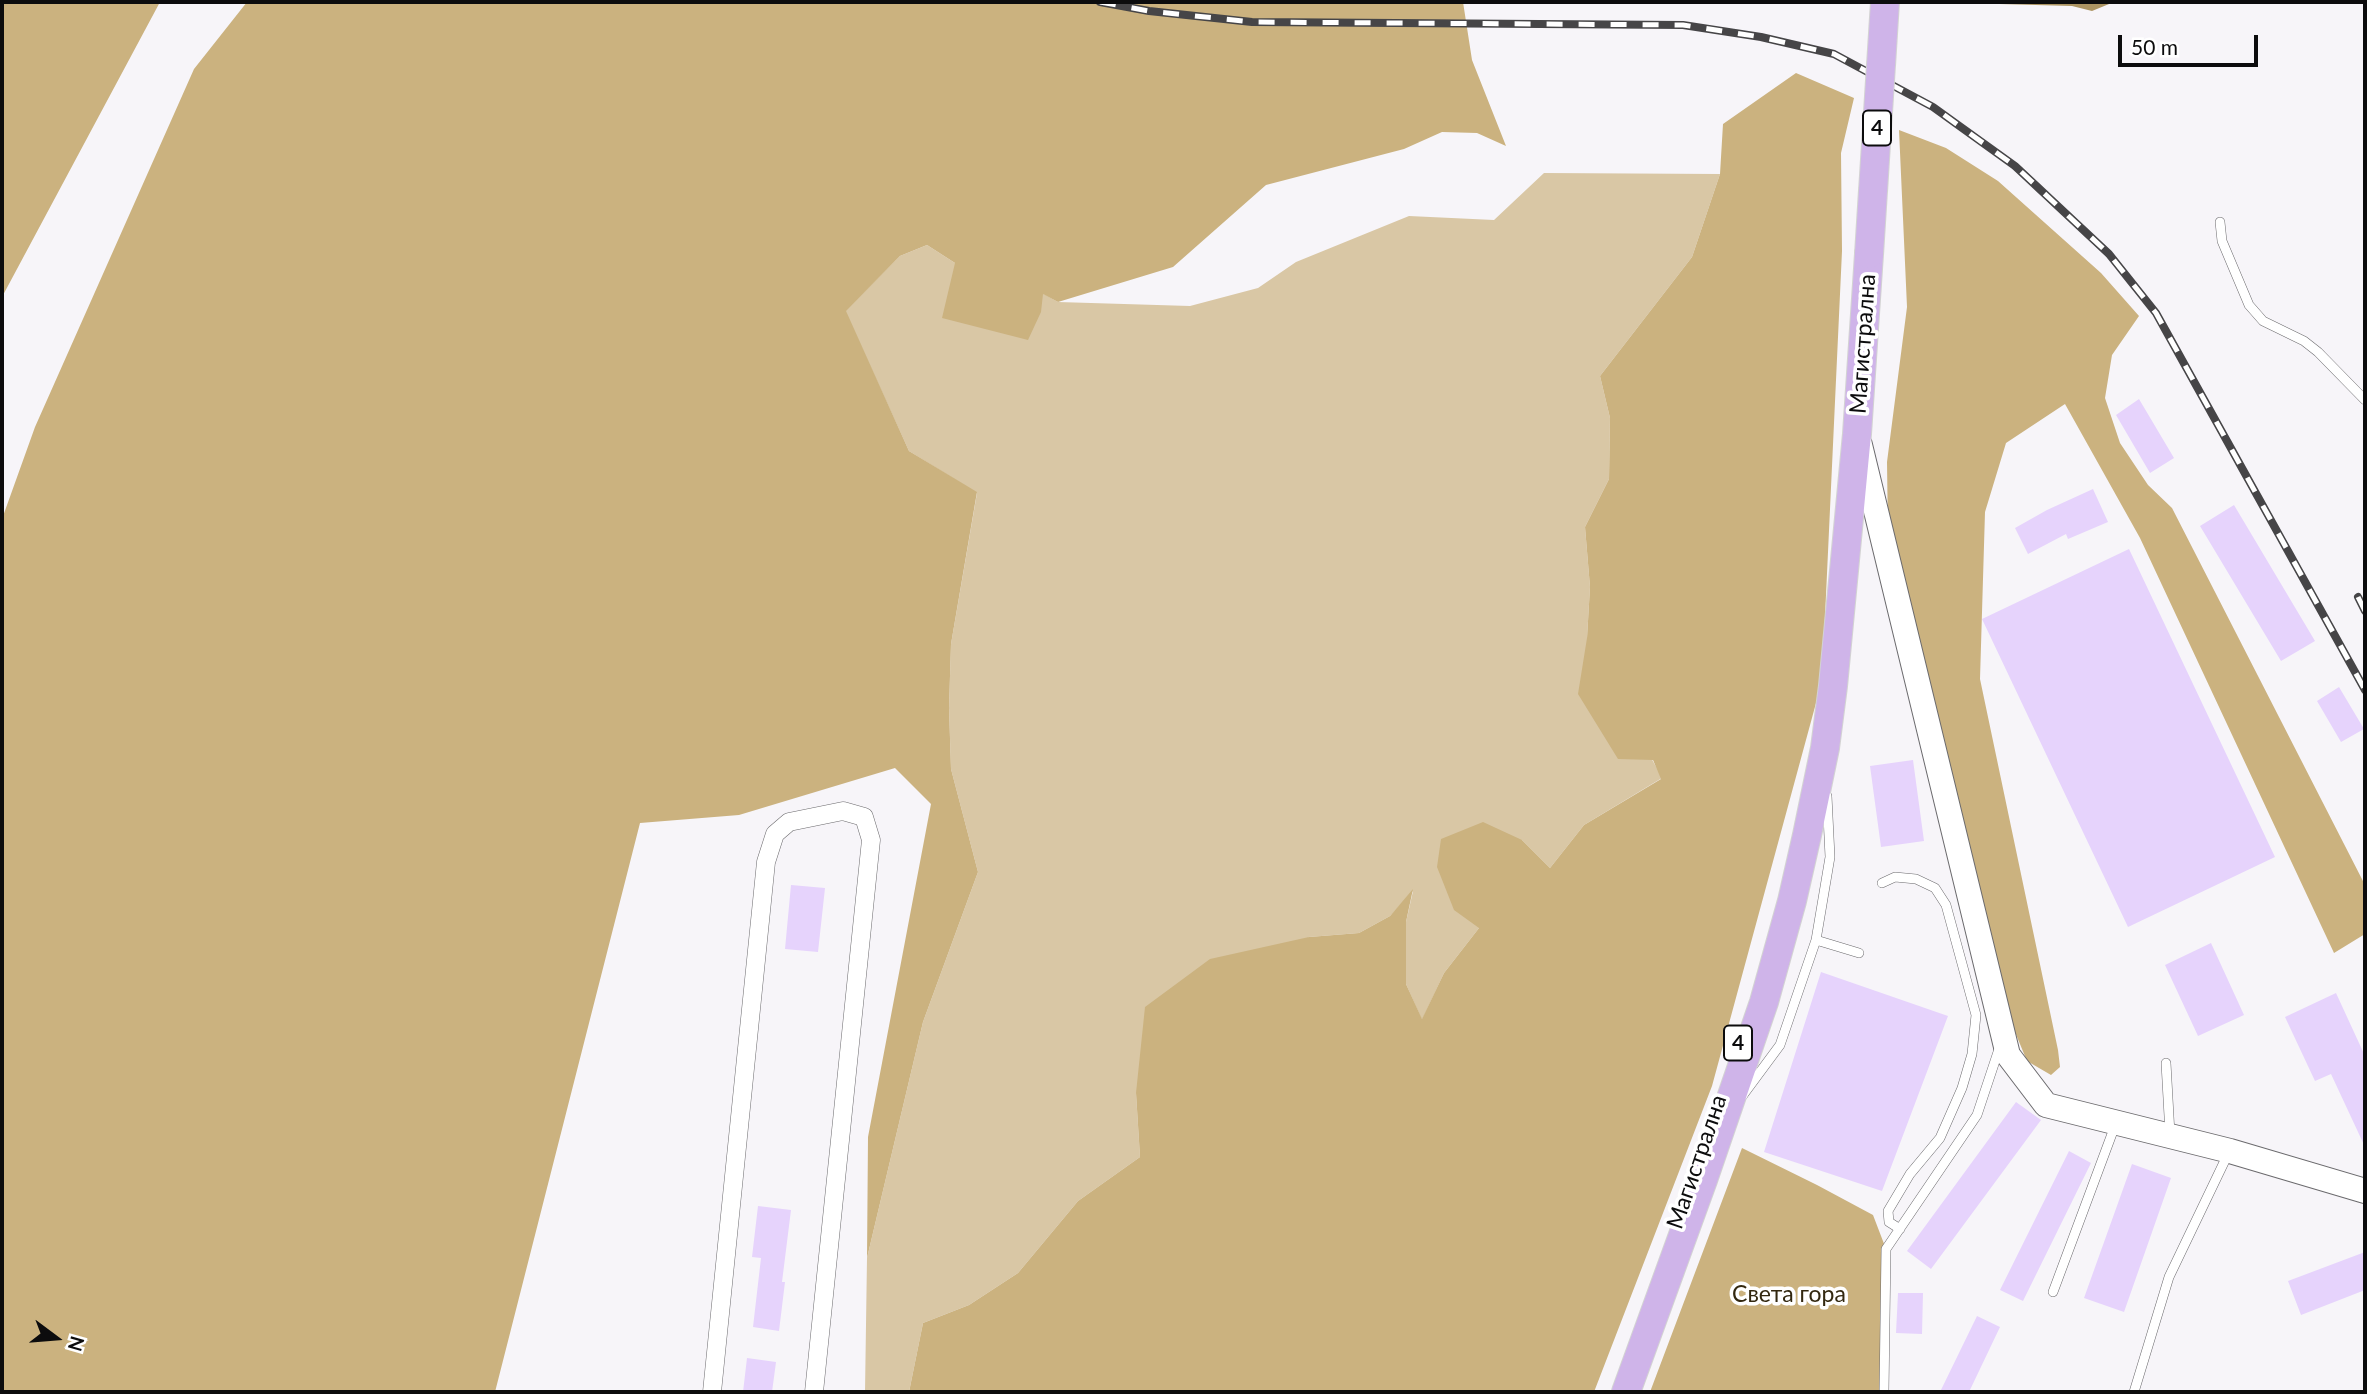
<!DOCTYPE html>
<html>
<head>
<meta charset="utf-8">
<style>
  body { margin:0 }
  #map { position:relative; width:2367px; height:1394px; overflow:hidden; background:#f7f5f9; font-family:Lato,sans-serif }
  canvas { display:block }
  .frame { position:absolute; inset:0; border:4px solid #0c0c0d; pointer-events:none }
  .north { position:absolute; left:21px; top:1303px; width:70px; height:70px; -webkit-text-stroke:5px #fff; paint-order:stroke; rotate:106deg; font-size:19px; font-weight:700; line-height:28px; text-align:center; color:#0c0c0d }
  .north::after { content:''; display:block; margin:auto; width:24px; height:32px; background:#0c0c0d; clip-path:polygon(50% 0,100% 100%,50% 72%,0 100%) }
  .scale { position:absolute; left:2118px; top:35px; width:140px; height:32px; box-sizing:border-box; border:4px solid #0c0c0d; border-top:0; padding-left:9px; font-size:21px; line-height:24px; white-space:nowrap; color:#0c0c0d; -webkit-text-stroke:5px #fff; paint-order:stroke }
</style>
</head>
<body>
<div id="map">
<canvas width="2367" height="1394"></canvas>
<div class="frame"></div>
<div class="north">N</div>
<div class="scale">50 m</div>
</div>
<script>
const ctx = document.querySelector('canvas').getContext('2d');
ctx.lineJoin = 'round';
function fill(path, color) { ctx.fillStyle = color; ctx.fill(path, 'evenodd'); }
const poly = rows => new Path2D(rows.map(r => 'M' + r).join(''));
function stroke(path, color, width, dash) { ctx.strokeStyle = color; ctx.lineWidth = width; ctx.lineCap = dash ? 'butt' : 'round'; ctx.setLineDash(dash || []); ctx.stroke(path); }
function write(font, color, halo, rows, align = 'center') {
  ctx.font = font + ' Lato,sans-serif'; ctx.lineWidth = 7; ctx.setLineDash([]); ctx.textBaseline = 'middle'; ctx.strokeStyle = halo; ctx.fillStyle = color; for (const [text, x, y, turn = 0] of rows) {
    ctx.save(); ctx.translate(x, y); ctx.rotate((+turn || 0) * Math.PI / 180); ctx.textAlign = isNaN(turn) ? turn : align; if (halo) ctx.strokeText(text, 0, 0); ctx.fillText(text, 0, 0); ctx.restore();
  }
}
fill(poly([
  [1544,173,1720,174,1692,257,1600,376,1610,418,1609,479,1585,527,1590,587,1587,638,1662,778,1584,825,1550,868,1522,840,1479,928,1444,973,1422,1020,1406,984,1406,922,1413,891,1390,916,1359,933,1309,937,1136,1093,1140,1157,1078,1201,1018,1273,969,1305,923,1323,909,1392,865,1392,867,1258,923,1022,978,872,951,769,949,708,951,644,977,493,909,451,845,311,900,256,927,245,955,263,1042,293,1058,302,1190,306,1258,288,1296,262,1409,216,1494,220]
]), '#d9c7a5');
fill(poly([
  [2,2,160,2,2,297],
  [247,2,1463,2,1472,60,1506,146,1477,133,1442,132,1404,149,1266,185,1173,267,1058,302,1043,294,1041,312,1028,340,942,318,955,263,927,245,900,256,846,311,909,451,977,492,951,644,949,708,951,769,978,872,923,1022,867,1258,868,1137,931,804,895,768,739,815,640,823,495,1392,2,1392,2,519,35,427,194,69],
  [1796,73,1854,98,1841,153,1842,251,1822,681,1712,1086,1594,1392,909,1392,923,1323,969,1305,1018,1273,1078,1201,1140,1157,1136,1093,1145,1007,1210,959,1309,937,1359,933,1390,916,1413,889,1406,922,1406,984,1422,1019,1444,973,1479,928,1454,910,1437,867,1441,839,1483,822,1522,840,1550,868,1584,825,1661,779,1653,760,1618,759,1578,694,1587,638,1590,587,1585,527,1609,479,1610,418,1600,376,1692,257,1720,174,1723,124],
  [1899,130,1946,148,1998,181,2101,273,2139,316,2112,355,2105,398,2120,443,2148,485,2172,508,2365,885,2365,934,2334,953,2140,538,2065,404,2006,443,1985,512,1980,679,2058,1050,2060,1067,2051,1075,2027,1061,2015,1032,1888,537,1887,462,1907,307],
  [1742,1148,1817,1185,1873,1215,1886,1249,1884,1392,1650,1392]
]), '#cbb27f');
fill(poly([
  [1926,2,2114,2,2092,11,2072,6]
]), '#ac9462');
fill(poly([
  [2139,399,2174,458,2150,473,2116,415],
  [2093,489,2108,522,2068,539,2066,534,2028,554,2015,528,2047,510],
  [2234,505,2315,641,2281,661,2200,526],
  [2129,549,2275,857,2128,927,1982,619],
  [2339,687,2364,729,2341,742,2317,701],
  [1913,760,1924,841,1881,847,1870,766],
  [791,885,825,888,818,952,785,949],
  [2211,943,2244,1015,2198,1036,2165,965],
  [1821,972,1948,1016,1882,1191,1764,1152],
  [2336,993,2365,1056,2365,1147,2331,1074,2315,1081,2285,1017],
  [2016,1102,2041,1120,1931,1269,1907,1251],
  [2069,1151,2091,1163,2023,1301,2000,1290],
  [2132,1164,2171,1178,2124,1312,2084,1298],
  [758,1206,791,1210,782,1282,785,1282,779,1331,753,1327,761,1258,752,1257],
  [2365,1252,2365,1290,2301,1315,2288,1281],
  [1898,1293,1923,1293,1922,1334,1896,1333],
  [1977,1316,2000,1327,1969,1392,1940,1392],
  [747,1358,776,1362,772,1392,743,1392]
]), '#e6d3fc');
const lane = poly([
  [2220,222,2222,241,2249,305,2263,321,2304,341,2318,352,2365,400],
  [1882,883,1895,877,1916,879,1935,888,1946,905,1976,1015,1972,1054,1962,1088,1940,1138,1910,1174,1888,1211,1889,1222,1900,1229],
  [1816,940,1859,953],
  [2166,1063,2170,1134],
  [1743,1095,1780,1045,1816,940,1830,857,1827,796],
  [2053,1292,2116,1123],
  [1884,1392,1886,1249,1977,1115,1999,1049],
  [2134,1392,2169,1277,2228,1154]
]);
const street = poly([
  [712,1392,766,862,775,834,789,822,843,811,864,817,871,840,814,1392]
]);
const secondary = poly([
  [1860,445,2008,1055,2046,1105,2230,1151,2365,1191]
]);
const primary = poly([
  [1626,1392,1703,1180,1764,1002,1792,901,1807,835,1825,748,1833,686,1857,434,1869,254]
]);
stroke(lane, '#6b6a6d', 10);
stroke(street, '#6b6a6d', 19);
stroke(secondary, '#6b6a6d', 26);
stroke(primary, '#d3d3d3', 30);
stroke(lane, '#fff', 9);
stroke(street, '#fff', 18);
stroke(secondary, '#fff', 24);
stroke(primary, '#cfb4e9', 28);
const rail = poly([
  [1100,2,1149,11,1252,22,1683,25,1761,37,1834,54,1933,107,2015,166,2109,254,2156,313,2365,690],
  [2358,597,2365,611]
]);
stroke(rail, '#464547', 8);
stroke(rail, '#fff', 5, [16]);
const primaryBridge = poly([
  [1869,254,1885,2]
]);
stroke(primaryBridge, '#d3d3d3', 30, []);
stroke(primaryBridge, '#cfb4e9', 28);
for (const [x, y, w] of [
  [1877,128,28],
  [1738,1043,28]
]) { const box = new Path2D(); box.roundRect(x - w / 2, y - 17.5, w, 35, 5); ctx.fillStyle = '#fff'; ctx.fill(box); stroke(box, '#0c0c0d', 2); }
write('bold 21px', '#0c0c0d', null, [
  ["4",1877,128],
  ["4",1738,1043]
]);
write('23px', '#0c0c0d', '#fff', [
  ["Магистрална",1863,344,-86],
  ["Магистрална",1697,1162,-71]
]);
write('23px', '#332810', '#fff', [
  ["Света гора",1789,1295]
]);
</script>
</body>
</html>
